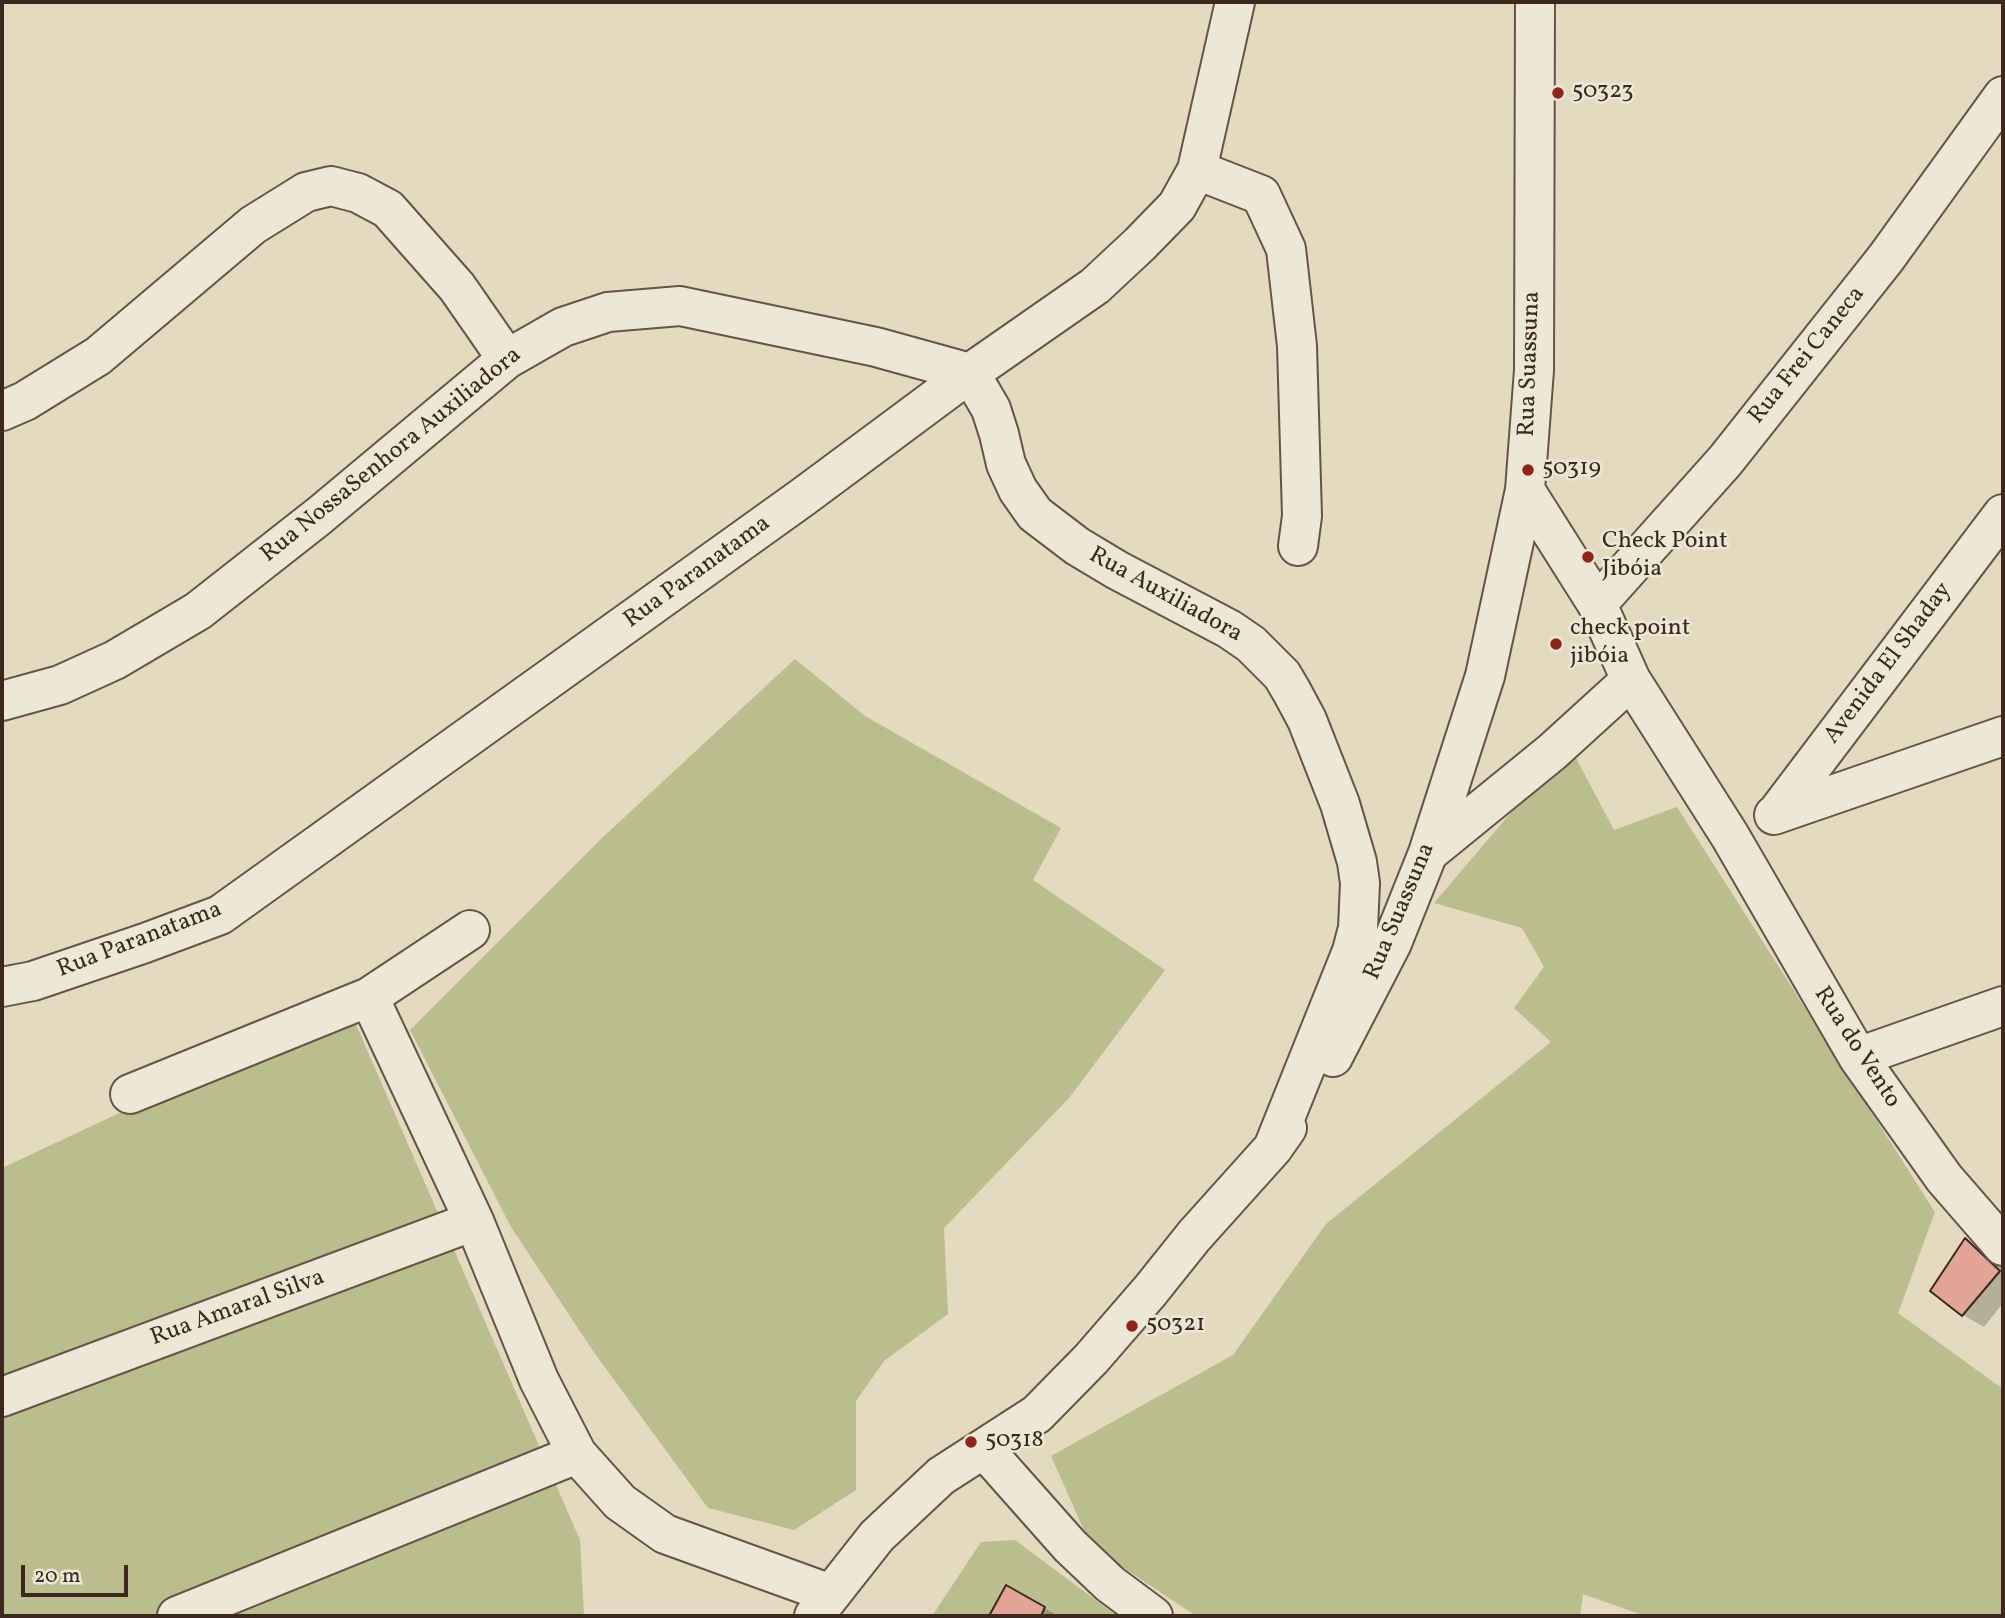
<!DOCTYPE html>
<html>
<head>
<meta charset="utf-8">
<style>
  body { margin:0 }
  #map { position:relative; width:2005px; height:1618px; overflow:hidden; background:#e3dac0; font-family:Vollkorn,serif }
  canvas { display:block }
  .frame { position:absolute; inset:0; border:4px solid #3d281e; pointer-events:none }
  .scale { position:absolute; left:21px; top:1565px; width:107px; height:32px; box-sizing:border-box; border:4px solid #3d281e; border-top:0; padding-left:9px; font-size:21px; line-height:24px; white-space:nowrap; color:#3d281e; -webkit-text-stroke:5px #ede7d6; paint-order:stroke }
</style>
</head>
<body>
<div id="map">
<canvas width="2005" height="1618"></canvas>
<div class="frame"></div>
<div class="scale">20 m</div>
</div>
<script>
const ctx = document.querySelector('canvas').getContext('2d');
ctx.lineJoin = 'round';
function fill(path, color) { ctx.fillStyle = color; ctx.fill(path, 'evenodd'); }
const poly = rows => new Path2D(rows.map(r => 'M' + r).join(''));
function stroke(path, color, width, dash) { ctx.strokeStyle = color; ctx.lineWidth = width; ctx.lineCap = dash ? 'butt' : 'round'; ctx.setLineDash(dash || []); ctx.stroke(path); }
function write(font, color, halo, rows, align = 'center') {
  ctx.font = font + ' Vollkorn,serif'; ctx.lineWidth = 5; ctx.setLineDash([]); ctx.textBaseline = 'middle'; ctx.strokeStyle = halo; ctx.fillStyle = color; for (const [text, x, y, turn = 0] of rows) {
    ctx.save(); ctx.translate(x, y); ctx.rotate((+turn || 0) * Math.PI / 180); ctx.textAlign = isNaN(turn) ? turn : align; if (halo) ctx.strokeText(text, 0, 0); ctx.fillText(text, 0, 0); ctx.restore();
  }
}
fill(poly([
  [795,659,865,716,1061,828,1033,880,1165,970,1069,1098,944,1228,948,1314,884,1361,856,1401,856,1490,794,1530,708,1508,593,1351,511,1227,410,1030,602,838],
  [1576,758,1614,830,1677,807,1935,1212,1898,1313,2003,1389,2003,1616,1645,1616,1583,1594,1580,1616,1196,1616,1091,1546,1051,1456,1233,1355,1326,1224,1551,1042,1514,1008,1544,967,1522,928,1434,903,1519,803],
  [348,1006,580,1540,584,1616,2,1616,2,1168],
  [1015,1540,1117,1616,932,1616,981,1542]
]), '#babd8e');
fill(poly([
  [1965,1241,1986,1253,2003,1269,2003,1303,1984,1327,1963,1315],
  [1007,1587,1058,1616,991,1616]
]), '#0003');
const building = poly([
  [1965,1238,2000,1271,1962,1316,1930,1291,1965,1238],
  [1006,1585,1045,1607,1041,1616,989,1616,1006,1585]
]);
fill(building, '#e2a494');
stroke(building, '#3d281e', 2);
const minor = poly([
  [1197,170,1261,195,1286,249,1297,346,1302,516,1298,546],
  [2,411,25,401,98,356,253,225,306,192,331,186,358,193,388,209,457,287,507,359],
  [1525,490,1597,604,1631,680,1730,836,1858,1057,1944,1178,2003,1246],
  [1597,604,1725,461,1886,258,2003,96],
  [2,701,60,685,115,660,198,611,319,516,507,359,563,327,608,312,680,306,876,347,970,373,991,409,999,434,1006,464,1018,490,1035,514,1077,546,1117,570,1229,629,1251,644,1282,675,1292,692,1307,720,1340,804,1357,862,1360,883,1358,928,1352,951,1273,1148],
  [1776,814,2003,514],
  [1774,815,2003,736],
  [1428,853,1552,752,1631,680],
  [2,987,33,981,145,943,220,915,803,497,970,373,1095,286,1140,244,1177,206,1197,170,1235,2],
  [369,997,474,1221,539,1380,577,1454,620,1502,665,1534,831,1594],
  [1333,1057,1392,943,1428,853,1485,676,1525,490,1534,370,1535,2],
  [1858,1057,2003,1006],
  [130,1094,369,997,470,930],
  [2,1397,474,1221],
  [984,1449,1070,1546,1110,1584,1153,1616],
  [177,1616,577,1454],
  [814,1616,877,1536,941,1476,1037,1414,1091,1359,1150,1291,1194,1236,1273,1148,1287,1128]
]);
stroke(minor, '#665446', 42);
stroke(minor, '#ede7d6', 38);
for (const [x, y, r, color] of [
  [1558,93,7,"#8f2418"],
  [1528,470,7,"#8f2418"],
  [1588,557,7,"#8f2418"],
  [1556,644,7,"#8f2418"],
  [1132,1326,7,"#8f2418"],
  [971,1442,7,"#8f2418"]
]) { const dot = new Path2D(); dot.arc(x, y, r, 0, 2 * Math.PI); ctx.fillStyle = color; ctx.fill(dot); stroke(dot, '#ede7d6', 2.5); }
write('24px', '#3d281e', '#ede7d6', [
  ["50323",1572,93],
  ["50319",1542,470],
  ["Check Point",1602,543],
  ["Jibóia",1602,571],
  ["check point",1570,630],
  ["jibóia",1570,658],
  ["50321",1146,1326],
  ["50318",985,1442]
], 'left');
write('24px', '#3d281e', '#ede7d6', [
  ["Rua Frei Caneca",1808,356,-51],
  ["Rua Suassuna",1531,364,-88],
  ["Rua NossaSenhora Auxiliadora",392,456,-39],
  ["Rua Paranatama",698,573,-36],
  ["Rua Auxiliadora",1165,596,29],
  ["Avenida El Shaday",1889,664,-53],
  ["Rua Suassuna",1401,912,-67],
  ["Rua Paranatama",140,941,-21],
  ["Rua do Vento",1856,1048,57],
  ["Rua Amaral Silva",238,1309,-20]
]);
</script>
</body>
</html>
